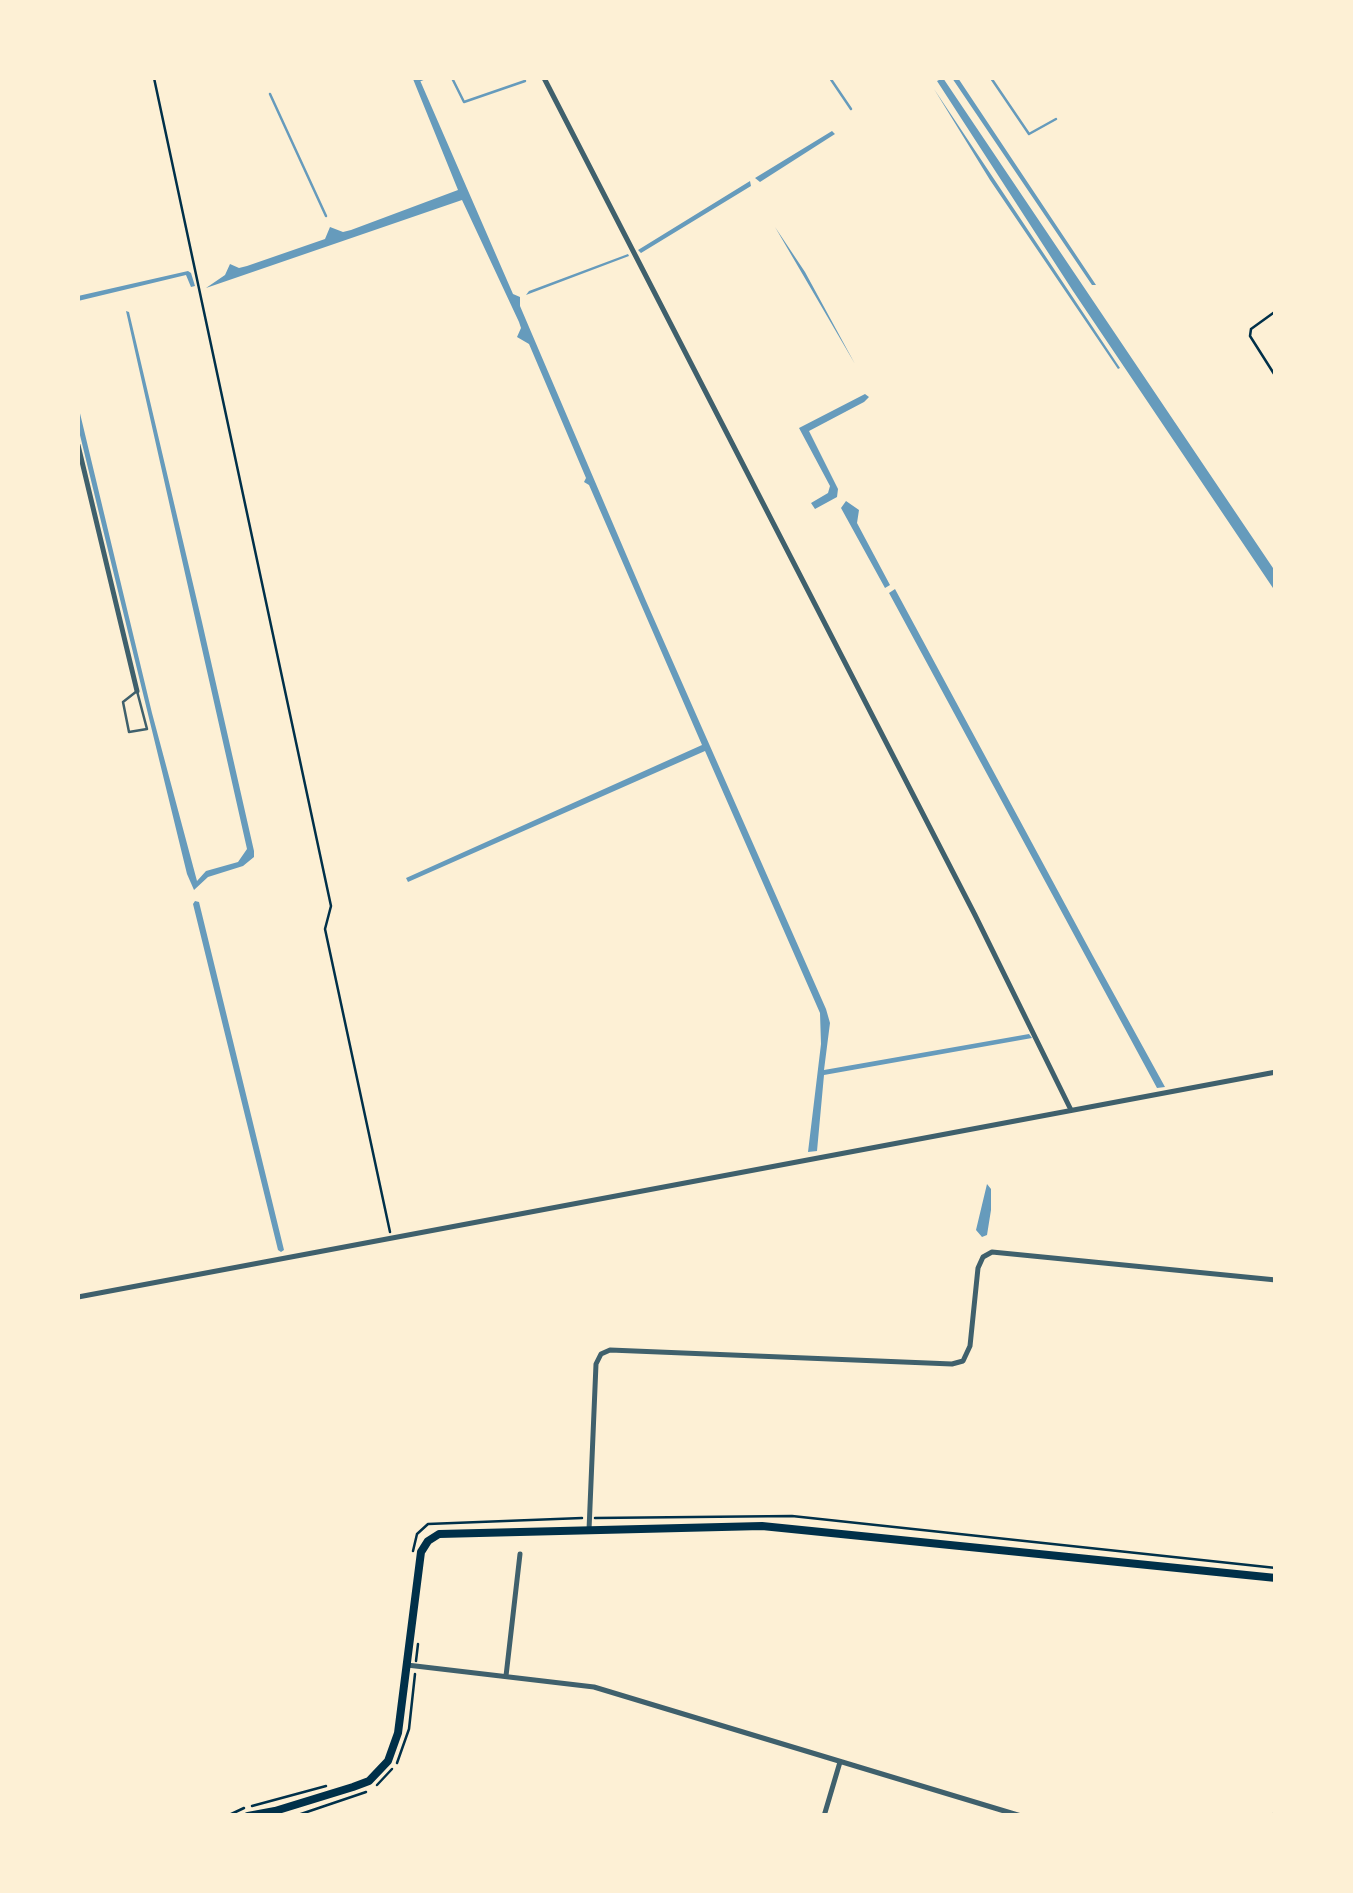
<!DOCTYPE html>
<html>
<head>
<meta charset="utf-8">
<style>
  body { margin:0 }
  #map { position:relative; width:1353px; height:1893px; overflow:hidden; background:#fdf0d5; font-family:"Source Serif 4",serif }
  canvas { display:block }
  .frame { position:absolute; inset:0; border:80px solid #fdf0d5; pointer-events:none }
</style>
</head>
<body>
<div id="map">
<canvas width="1353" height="1893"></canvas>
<div class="frame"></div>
</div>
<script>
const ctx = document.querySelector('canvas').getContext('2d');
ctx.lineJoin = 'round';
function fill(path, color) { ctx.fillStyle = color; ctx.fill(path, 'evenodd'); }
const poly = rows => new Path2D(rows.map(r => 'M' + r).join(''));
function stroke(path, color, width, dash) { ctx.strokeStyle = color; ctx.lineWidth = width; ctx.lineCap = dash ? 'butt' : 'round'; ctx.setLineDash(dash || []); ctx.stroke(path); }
fill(poly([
  [419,78,513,294,520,297,520,306,646,601,826,1009,830,1023,824,1070,1029,1034,1032,1038,824,1075,817,1151,808,1152,821,1044,820,1013,705,751,408,882,406,878,702,745,589,485,584,482,586,478,529,344,517,337,521,328,519,322,462,200,206,288,225,275,230,264,239,268,247,266,325,239,330,227,343,232,351,230,458,190,413,79],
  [943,78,1275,571,1275,591,1073,291,937,81],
  [952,78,958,78,1096,285,1092,285],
  [934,89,1120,368,1118,369,990,180],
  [832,131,835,134,760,182,755,178],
  [750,181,751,186,641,253,638,250],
  [775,227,805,272,855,364,827,316],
  [628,254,629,256,526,295,529,291],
  [188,271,191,273,195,286,191,287,186,275,78,301,78,296],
  [126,311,129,312,202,622,254,851,254,857,243,866,208,877,194,890,187,874,78,427,78,405,152,713,197,881,206,871,238,862,247,849],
  [865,394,869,397,864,402,809,431,838,489,837,497,815,509,811,503,828,493,830,486,799,428],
  [846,501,859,510,857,523,890,585,885,588,841,508],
  [895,589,1093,956,1165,1087,1157,1088,889,593],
  [195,901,199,902,284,1250,281,1252,278,1250,193,904],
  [987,1184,991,1189,991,1210,987,1235,982,1237,976,1230]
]), '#669bbc');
stroke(poly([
  [452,78,464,102,525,81],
  [830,78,851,109],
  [991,78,1029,134,1056,119],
  [420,80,425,78],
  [270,94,326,216]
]), '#669bbc', 2.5);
stroke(poly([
  [154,78,331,906,325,929,390,1232],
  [1276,311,1251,329,1250,336,1276,377],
  [595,1518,792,1516,1276,1568],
  [413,1551,417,1534,428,1524,582,1518],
  [416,1661,418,1644],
  [397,1763,409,1729,415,1674],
  [377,1785,392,1769],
  [252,1806,326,1786],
  [227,1816,244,1808],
  [295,1816,366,1792]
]), '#003049', 2.5);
stroke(poly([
  [137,691,147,729,129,732,123,702,137,691]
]), '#3f606c', 2.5);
stroke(poly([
  [544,78,975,915,1071,1110],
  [78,445,137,691],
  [78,1297,1276,1072],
  [589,1530,596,1364,601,1354,610,1350,952,1364,963,1361,970,1346,978,1268,983,1257,992,1252,1276,1280],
  [407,1665,594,1687,1021,1816],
  [506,1676,520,1554],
  [824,1816,840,1762],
  [1274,1816,1276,1812]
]), '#3f606c', 5);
stroke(poly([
  [248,1816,275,1811,353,1787,369,1781,388,1761,398,1733,421,1552,428,1541,439,1534,762,1526,1276,1578]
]), '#003049', 8);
</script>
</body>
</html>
